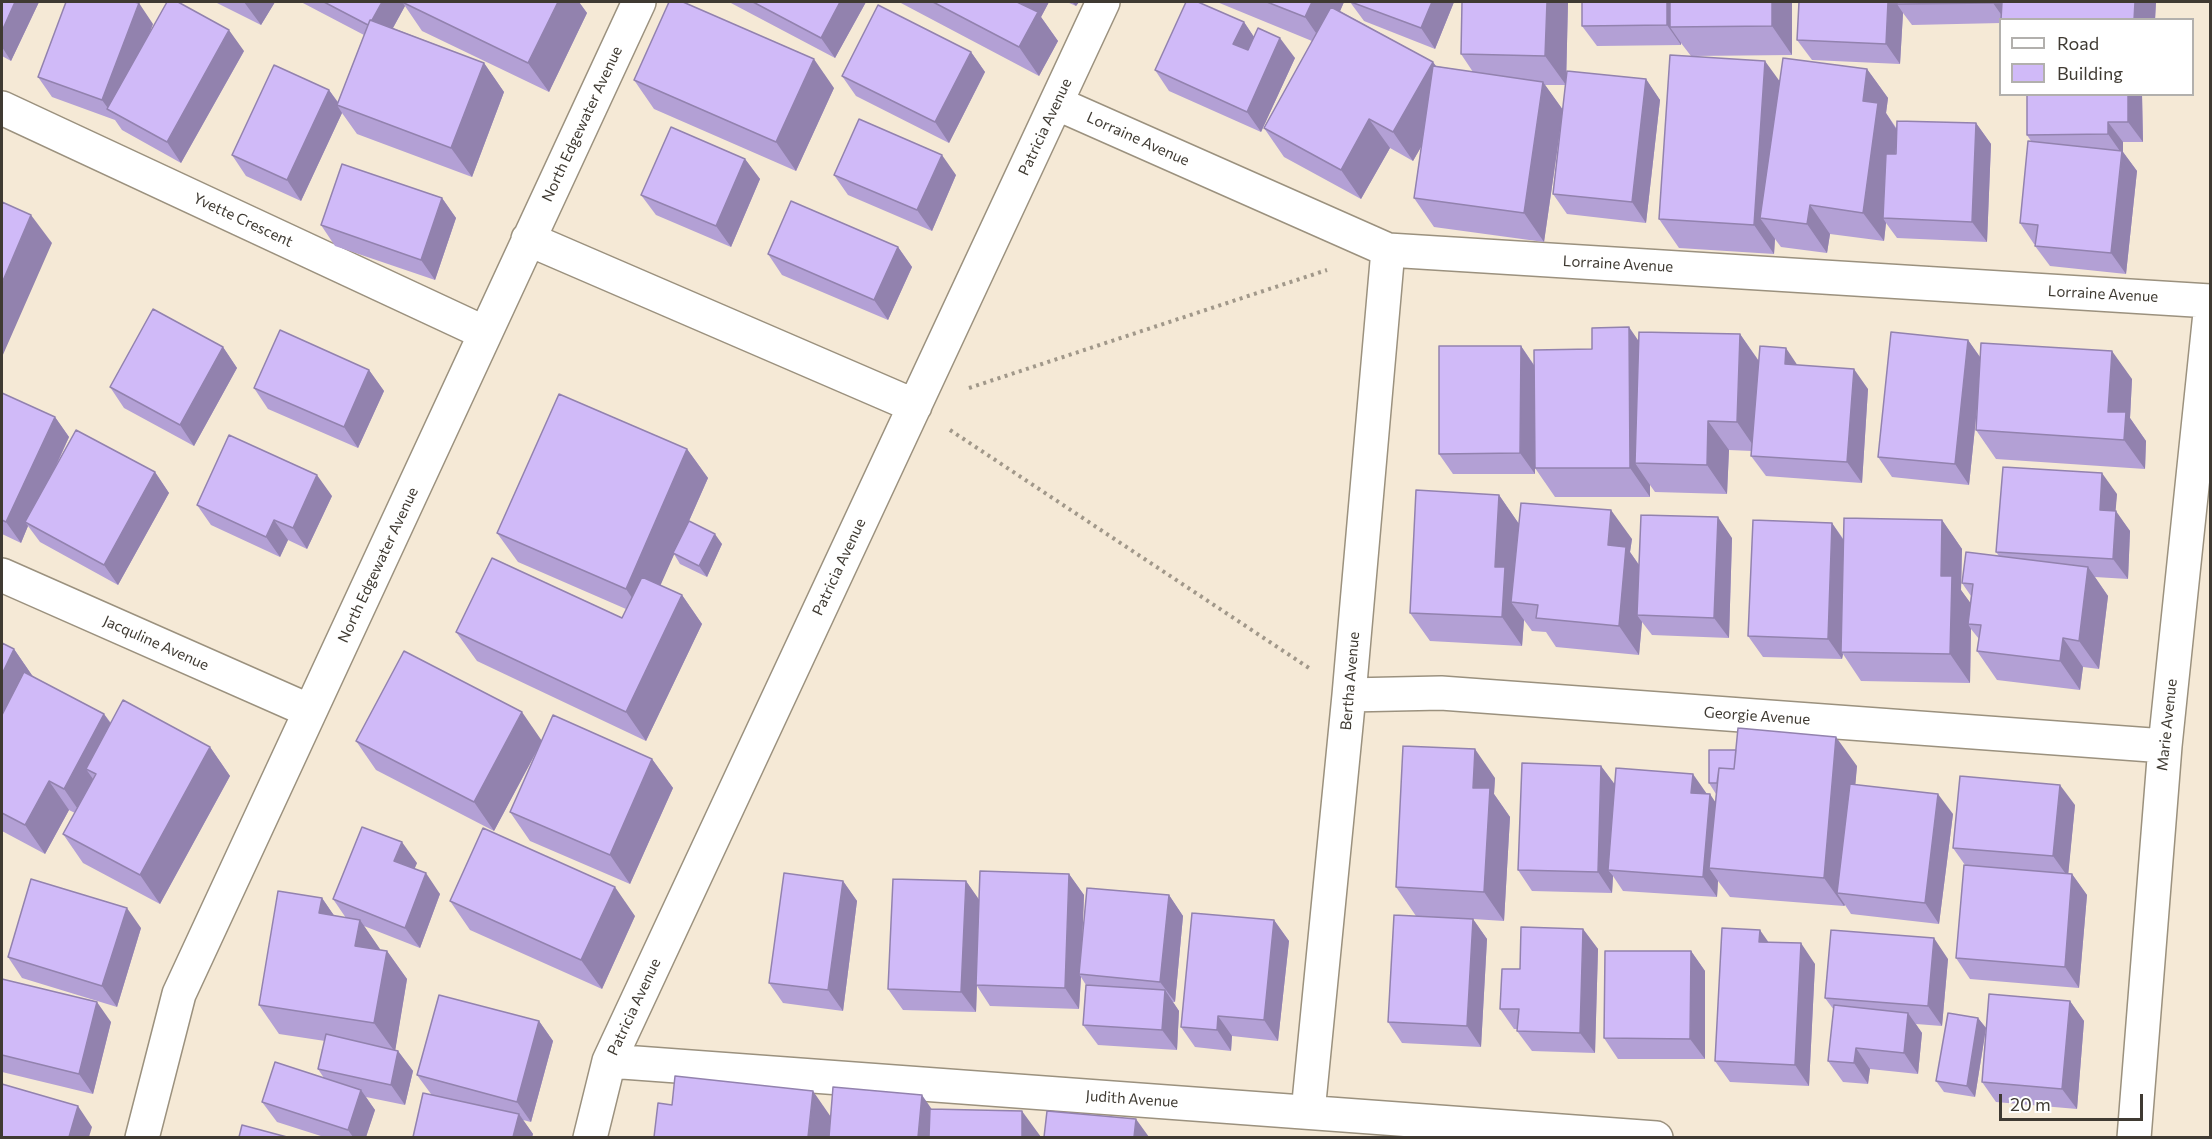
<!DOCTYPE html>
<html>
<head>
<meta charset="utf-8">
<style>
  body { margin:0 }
  #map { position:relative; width:2212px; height:1139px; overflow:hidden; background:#f5e9d6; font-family:Commissioner,sans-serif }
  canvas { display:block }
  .frame { position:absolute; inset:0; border:3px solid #3f3a32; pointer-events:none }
  .legend { position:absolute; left:1999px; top:18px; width:195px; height:78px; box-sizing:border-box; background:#fff; border:2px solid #b2b0ad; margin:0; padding:8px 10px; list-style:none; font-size:18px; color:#3f3a32 }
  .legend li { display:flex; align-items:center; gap:12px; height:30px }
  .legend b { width:30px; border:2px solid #b2b0ad }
  .scale { position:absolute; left:1999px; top:1094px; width:144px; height:27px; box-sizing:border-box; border:3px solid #3f3a32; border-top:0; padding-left:8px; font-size:18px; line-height:21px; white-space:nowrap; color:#3f3a32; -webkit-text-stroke:4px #fff; paint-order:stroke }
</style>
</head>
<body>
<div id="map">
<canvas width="2212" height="1139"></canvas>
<div class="frame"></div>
<ul class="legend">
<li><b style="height:8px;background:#fff"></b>Road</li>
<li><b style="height:16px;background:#d0baf8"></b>Building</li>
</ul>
<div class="scale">20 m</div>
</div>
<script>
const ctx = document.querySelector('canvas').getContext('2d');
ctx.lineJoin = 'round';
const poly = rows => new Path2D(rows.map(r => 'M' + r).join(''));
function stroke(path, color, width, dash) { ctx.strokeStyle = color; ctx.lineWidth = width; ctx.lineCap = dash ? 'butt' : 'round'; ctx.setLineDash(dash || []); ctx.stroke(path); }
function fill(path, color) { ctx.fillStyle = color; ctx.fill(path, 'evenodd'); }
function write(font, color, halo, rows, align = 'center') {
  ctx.font = font + ' Commissioner,sans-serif'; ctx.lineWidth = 6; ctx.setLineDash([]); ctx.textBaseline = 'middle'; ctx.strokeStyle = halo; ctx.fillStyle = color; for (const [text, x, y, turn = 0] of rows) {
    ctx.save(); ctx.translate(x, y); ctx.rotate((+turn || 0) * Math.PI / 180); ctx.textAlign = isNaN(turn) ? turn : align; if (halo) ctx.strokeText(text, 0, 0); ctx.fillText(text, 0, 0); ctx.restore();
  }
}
const minor = poly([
  [1056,103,1388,250,2210,301],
  [2,108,485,333],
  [528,239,915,406],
  [2,575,310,711],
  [1349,695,1441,693,2165,746],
  [609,1061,1656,1138],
  [1308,1112,1349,695,1388,250],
  [142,1138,179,994,639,2],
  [590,1138,609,1061,1103,2],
  [2134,1138,2165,746,2210,313]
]);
stroke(minor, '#9b917e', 36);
stroke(poly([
  [969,388,1327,270],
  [950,430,1309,668]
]), '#a1988a', 4, [3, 4.5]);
stroke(minor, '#fff', 33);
fill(poly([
  [2,2,39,2,11,61,2,56],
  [215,2,275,2,261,25],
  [301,2,579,2,587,13,549,92,422,31,405,6,393,28,484,63,504,92,472,177,357,134,342,113,301,201,246,176,232,155,329,90,338,102,364,35],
  [729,2,866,2,835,58],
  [899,2,1049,2,1041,17,1058,41,1039,76],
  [1067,2,1079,2,1076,6],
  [1217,2,1344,2,1340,11,1433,62,1436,66,1473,72,1461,54,1568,2,1566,84,1646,79,1660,100,1646,223,1567,214,1553,194,1561,124,1544,242,1434,227,1414,198,1421,147,1413,161,1390,148,1361,199,1284,157,1264,128,1312,41],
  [1545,85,1566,85,1563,110],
  [1350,2,1454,2,1435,49,1364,21],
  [1792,2,1792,55,1691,56,1681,43,1681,45,1597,46,1582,26],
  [1799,2,2156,2,2155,20,2001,20,2001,23,1912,25,1903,13,1900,64,1812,60,1797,40],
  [1244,22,1254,37,1295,58,1261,132,1169,91,1155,70],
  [153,24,149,33,244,51,181,163,122,130,115,120,52,97,38,77],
  [971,52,985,72,949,143,856,96,842,76],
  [1867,69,1888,98,1886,113,1897,129,1976,123,1991,144,1987,242,1897,238,1886,223,1884,241,1830,234,1827,253,1781,247,1775,239,1774,254,1679,248,1659,219,1779,82],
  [634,80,834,88,796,171,654,109],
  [2142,94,2143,142,2123,142,2123,152,2137,171,2126,274,2050,266,2035,246,2036,244,2034,244,2020,223,2031,141,2027,135],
  [745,159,760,179,731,247,656,215,641,195],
  [834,175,956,175,932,231,848,195],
  [442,198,456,218,435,280,335,246,321,225],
  [898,247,912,267,888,320,782,275,768,254],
  [1740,334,1759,361,1797,365,1868,389,1862,483,1766,476,1751,456,1752,451,1729,450,1727,494,1655,492,1650,485,1650,497,1555,497,1535,468,1535,474,1453,474,1439,454,1521,346,1534,365,1592,349,1639,341],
  [1968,340,1980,357,2132,379,2130,418,2146,441,2145,469,1996,459,1976,430,1977,409,1969,485,1892,477,1878,457],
  [223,347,237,368,194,446,124,408,110,387],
  [369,370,384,391,358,448,268,409,254,388],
  [2,393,55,417,69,437,57,464,155,472,169,493,118,585,40,542,28,526,21,543,2,534],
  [687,449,708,478,689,521,722,544,707,577,680,564,674,554,660,585,682,595,702,624,646,741,477,661,456,632,622,618,626,609,518,562,497,533],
  [2117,494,2115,511,2130,531,2128,579,2095,577,2108,596,2099,669,2083,667,2080,690,1997,680,1977,651,1979,639,1971,629,1970,683,1861,681,1843,654,1842,659,1763,657,1748,636,1832,523,1844,540,1942,520,1962,549,1961,590,1970,603,1971,596,1962,583,1999,556,1996,552],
  [1499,495,1519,524,1632,539,1630,552,1639,565,1732,538,1729,638,1652,635,1642,622,1639,655,1556,647,1546,632,1532,631,1524,620,1522,646,1430,641,1410,613],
  [332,496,307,549,288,540,280,557,211,525,197,505],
  [2,643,14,649,33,677,104,714,111,723,210,747,230,776,160,904,83,863,63,834,75,813,69,810,45,854,2,831],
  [356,741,542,741,652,759,673,788,630,884,530,841,510,812,539,747,494,831,376,770],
  [1601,766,1615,785,1707,794,1715,802,1716,794,1709,783,1857,766,1855,784,1953,814,1939,924,1851,914,1845,905,1844,906,1730,897,1718,881,1717,897,1623,891,1613,876,1612,893,1532,891,1518,870],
  [1495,778,1494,794,1510,817,1504,921,1473,919,1487,939,1481,1047,1402,1043,1388,1022,1416,916,1396,887],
  [2075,805,2068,874,2072,874,2087,895,2079,988,1970,979,1956,958,1965,865,1953,848],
  [417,863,414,869,440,894,420,948,364,926,380,950,387,951,407,979,395,1050,398,1051,413,1071,405,1105,366,1097,375,1110,366,1137,324,1137,277,1122,262,1102,324,1078,318,1069,325,1041,279,1034,259,1005,322,898,334,916,346,918,333,899],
  [1069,874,1084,895,1082,940,1169,895,1183,916,1175,1002,1173,1002,1179,1011,1177,1050,1098,1045,1083,1025,1086,985,1081,977,1079,1009,990,1006,977,986,976,1012,903,1010,888,989,966,881,979,900],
  [843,881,857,901,843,1011,783,1003,769,983],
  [450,901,635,916,602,989,470,930],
  [1274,920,1289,941,1278,1041,1232,1036,1231,1051,1195,1047,1181,1027],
  [141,928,117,1007,22,978,8,957],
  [1583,929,1598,949,1595,1053,1532,1051,1517,1031,1517,1029,1514,1029,1500,1009,1520,969],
  [1768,942,1815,964,1809,1086,1730,1082,1715,1061],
  [1691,951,1705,971,1705,1059,1618,1059,1604,1038],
  [1948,959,1942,1026,1916,1024,1922,1033,1918,1074,1870,1069,1868,1084,1843,1082,1828,1061,1834,1010,1825,998],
  [2,979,111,1022,93,1094,2,1072],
  [2070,1001,2084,1021,2077,1109,1996,1102,1982,1082],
  [1978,1018,1986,1028,1975,1097,1944,1092,1936,1081],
  [539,1021,553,1041,531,1122,523,1120,533,1134,532,1137,413,1137,431,1094,417,1075]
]), '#b3a0d5');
fill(poly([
  [15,2,39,2,11,61,2,47,2,31],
  [244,2,275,2,261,25],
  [382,2,407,2,402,2,405,6,383,46,369,25],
  [558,2,579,2,587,13,549,92,528,63],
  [840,2,866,2,835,58,821,38],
  [1015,2,1049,2,1041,17,1058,41,1039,76,1019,47],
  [1072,2,1079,2,1076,6],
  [1312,2,1344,2,1325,46,1305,17],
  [1432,2,1454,2,1435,49,1421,28],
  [1547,2,1568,2,1566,85,1545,56],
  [1667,2,1681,2,1670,27,1681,43,1681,45,1667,25],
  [1772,2,1792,2,1792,55,1772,26],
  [1888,2,1904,2,1897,4,1903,13,1900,64,1886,44],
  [1993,2,2007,2,2005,20,1993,3],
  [2135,2,2156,2,2155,20,2134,20],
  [139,3,153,24,119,116,110,111,102,100],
  [1244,22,1258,43,1248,65,1233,44],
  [229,30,244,51,181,163,167,142],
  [1280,38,1295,58,1261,132,1247,112],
  [971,52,985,72,949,143,935,122],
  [814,59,834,88,796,171,776,142],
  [1765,61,1786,90,1760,218,1775,239,1774,254,1754,225],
  [1433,62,1453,91,1413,161,1393,132],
  [484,63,504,92,472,177,451,148],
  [1867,69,1888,98,1886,113,1898,132,1887,218,1883,218,1886,223,1884,241,1863,213,1863,101],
  [1646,79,1660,100,1646,223,1632,202],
  [1543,82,1563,110,1544,242,1524,213],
  [329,90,341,107,337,105,342,113,301,201,287,180],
  [2128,94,2142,94,2143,142,2128,122],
  [1369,119,1390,148,1361,199,1341,170],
  [2108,122,2123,142,2123,152,2137,171,2126,274,2111,253,2122,154,2108,134],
  [1976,123,1991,144,1987,242,1972,222],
  [942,155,956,175,932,231,917,210],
  [745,159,760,179,731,247,716,226],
  [442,198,456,218,435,280,421,260],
  [1810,205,1830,234,1827,253,1807,224],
  [31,215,52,243,2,357,2,283],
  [898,247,912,267,888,320,874,300],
  [1629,327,1649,356,1635,463,1650,485,1650,497,1630,468],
  [1740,334,1760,363,1757,451,1737,422],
  [1968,340,1982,360,1969,485,1955,464],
  [1521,346,1535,367,1535,474,1520,453],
  [223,347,237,368,194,446,180,425],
  [1786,348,1800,369,1785,364],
  [2112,351,2132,379,2130,418,2146,441,2145,469,2124,440,2108,412],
  [1854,369,1868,389,1862,483,1847,462],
  [369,370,384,391,358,448,344,427],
  [55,417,69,437,29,524,25,522,28,526,21,543,6,522],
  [1708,421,1729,450,1727,494,1707,465],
  [687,449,708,478,646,618,626,589],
  [155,472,169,493,118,585,104,565],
  [2102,473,2117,494,2114,530,2100,510],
  [317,475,332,496,307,549,293,528],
  [1499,495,1519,524,1511,602,1524,620,1522,646,1502,617,1495,567],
  [1611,510,1632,539,1630,552,1646,575,1637,615,1642,622,1639,655,1619,626,1608,545],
  [2116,511,2130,531,2128,579,2113,559],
  [1718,517,1732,538,1729,638,1714,618],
  [274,520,288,540,280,557,266,537],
  [1942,520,1962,549,1961,590,1972,605,1968,624,1971,629,1970,683,1950,654,1941,576],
  [1832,523,1846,544,1841,652,1843,654,1842,659,1828,639],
  [715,534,722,544,707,577,699,566],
  [2088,567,2108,596,2099,669,2079,641],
  [682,595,702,624,646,741,626,712],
  [2063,638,2083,667,2080,690,2060,661],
  [14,649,34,678,2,744,2,674],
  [522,712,542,741,494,831,474,802],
  [104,714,124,743,96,774,86,769,100,789,84,818,64,789],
  [1836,737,1857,766,1846,894,1837,893,1845,905,1844,906,1824,878],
  [210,747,230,776,160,904,140,875],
  [1475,749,1495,778,1494,794,1510,817,1504,921,1484,892,1473,788],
  [652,759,673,788,630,884,610,855],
  [1601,766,1616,786,1608,870,1613,876,1612,893,1598,872],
  [1693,774,1707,794,1691,793],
  [49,781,69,810,45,854,25,825],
  [2060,785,2075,805,2068,877,2053,856],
  [1710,794,1724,815,1709,868,1718,881,1717,897,1703,877],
  [1938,794,1953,814,1939,924,1925,903],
  [402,842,417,863,409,882,394,861],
  [426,873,440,894,420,948,405,928],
  [1069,874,1084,895,1081,974,1079,974,1081,977,1079,1009,1065,988],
  [2072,874,2087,895,2079,988,2065,967],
  [843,881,857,901,843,1011,828,990],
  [966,881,980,901,976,1012,961,992],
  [615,887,635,916,602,989,581,960],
  [1169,895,1183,916,1175,1002,1160,982],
  [322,898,342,927,319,913],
  [127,908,141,928,117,1007,102,986],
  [1473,919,1487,939,1481,1047,1467,1026],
  [360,920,380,949,375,975,355,946],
  [1274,920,1289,941,1278,1041,1264,1020],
  [1583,929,1598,949,1595,1053,1580,1033],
  [1760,930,1774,950,1759,942],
  [1934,938,1948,959,1942,1026,1928,1006],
  [1801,943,1815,964,1809,1086,1795,1065],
  [387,951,407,979,395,1052,374,1023],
  [1691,951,1705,971,1705,1059,1690,1039],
  [1165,990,1179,1011,1177,1050,1162,1030],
  [2070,1001,2084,1021,2077,1109,2062,1089],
  [97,1002,111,1022,93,1094,79,1074],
  [1908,1013,1922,1033,1918,1074,1904,1053],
  [1218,1016,1232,1036,1231,1051,1217,1030],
  [1978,1018,1986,1028,1975,1097,1967,1086],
  [539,1021,553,1041,531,1122,517,1102],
  [1856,1048,1870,1069,1868,1084,1854,1063],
  [398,1051,413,1071,405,1105,391,1085],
  [361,1090,375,1110,366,1137,353,1137,348,1130],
  [813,1091,833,1120,831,1137,808,1137],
  [922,1095,942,1124,941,1137,918,1137],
  [78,1106,92,1127,89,1137,69,1137],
  [1022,1111,1041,1137,1022,1137],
  [519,1114,533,1134,532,1137,513,1137],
  [1136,1119,1149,1137,1134,1137]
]), '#9282ae');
const building = poly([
  [2,2,15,2,2,31,2,2],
  [66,2,134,2,139,3,102,100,38,77,66,2],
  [167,2,178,2,229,30,167,142,107,109,167,2],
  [324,2,382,2,372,20,370,20,368,25,324,2],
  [402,2,558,2,528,63,402,2],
  [669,2,683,2,814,59,776,142,634,80,669,2],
  [753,2,840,2,821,38,753,2],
  [933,2,1017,2,1038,12,1019,47,933,2],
  [1186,2,1198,2,1244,22,1233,44,1248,50,1258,28,1280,38,1247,112,1155,70,1186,2],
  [1267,2,1312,2,1305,17,1267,2],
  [1351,2,1432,2,1421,28,1351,2],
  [1462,2,1547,2,1545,56,1461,54,1462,2],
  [1582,2,1667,2,1667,25,1582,26,1582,2],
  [1670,2,1772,2,1772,26,1670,27,1670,2],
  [1799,2,1888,2,1886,44,1797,40,1799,2],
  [1897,2,1993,2,1993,3,1897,4,1897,2],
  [2002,2,2135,2,2134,20,2001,20,2002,2],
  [878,5,971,52,935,122,842,76,878,5],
  [1331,7,1433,62,1393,132,1369,119,1341,170,1264,128,1331,7],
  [370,20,484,63,451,148,337,105,370,20],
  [1670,55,1765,61,1754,225,1659,219,1670,55],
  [1783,58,1867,69,1863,101,1878,103,1863,213,1810,205,1807,224,1760,218,1783,58],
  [274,65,329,90,287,180,232,155,274,65],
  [1433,66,1543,82,1524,213,1414,198,1433,66],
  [1567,71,1646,79,1632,202,1553,194,1567,71],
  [2027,94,2128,94,2128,122,2108,122,2108,134,2027,135,2027,94],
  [859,119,942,155,917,210,834,175,859,119],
  [1897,121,1976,123,1972,222,1883,218,1886,154,1896,154,1897,121],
  [671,127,745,159,716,226,641,195,671,127],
  [2028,141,2122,151,2111,253,2035,246,2038,225,2020,223,2028,141],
  [342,164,442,198,421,260,321,225,342,164],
  [791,201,898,247,874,300,768,254,791,201],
  [2,202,31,215,2,283,2,202],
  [153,309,223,347,180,425,110,387,153,309],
  [1629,327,1630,468,1535,468,1534,350,1592,349,1592,328,1629,327],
  [280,330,369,370,344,427,254,388,280,330],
  [1639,332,1740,334,1737,422,1708,421,1707,465,1635,463,1639,332],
  [1891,332,1968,340,1955,464,1878,457,1891,332],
  [1981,343,2112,351,2108,412,2126,412,2124,440,1976,430,1981,343],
  [1439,346,1521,346,1520,453,1439,454,1439,346],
  [1760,346,1786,348,1785,364,1854,369,1847,462,1751,456,1760,346],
  [2,393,55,417,6,522,2,520,2,393],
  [559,394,687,449,626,589,497,533,559,394],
  [76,430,155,472,104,565,25,522,76,430],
  [229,435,317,475,293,528,274,520,266,537,197,505,229,435],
  [2003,467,2102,473,2100,510,2116,511,2113,559,1996,552,2003,467],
  [1416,490,1499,495,1495,567,1505,567,1502,617,1410,613,1416,490],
  [1521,503,1611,510,1608,545,1626,547,1619,626,1536,618,1538,605,1511,602,1521,503],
  [1641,515,1718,517,1714,618,1637,615,1641,515],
  [1844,518,1942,520,1941,576,1952,576,1950,654,1841,652,1844,518],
  [1753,520,1832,523,1828,639,1748,636,1753,520],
  [689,521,715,534,699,566,673,553,689,521],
  [1966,552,2088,567,2079,641,2063,638,2060,661,1977,651,1981,625,1968,624,1973,584,1962,583,1966,552],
  [492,558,622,618,642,577,682,595,626,712,456,632,492,558],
  [2,643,14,649,2,674,2,643],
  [404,651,522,712,474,802,356,741,404,651],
  [24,672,104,714,64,789,49,781,25,825,2,813,2,715,24,672],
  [123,700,210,747,140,875,63,834,96,774,86,769,123,700],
  [553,715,652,759,610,855,510,812,553,715],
  [1738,728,1836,737,1824,878,1709,868,1719,768,1734,769,1738,728],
  [1403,746,1475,749,1473,788,1490,788,1484,892,1396,887,1403,746],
  [1709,750,1736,750,1734,769,1719,768,1717,783,1709,783,1709,750],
  [1522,763,1601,766,1598,872,1518,870,1522,763],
  [1616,768,1693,774,1691,793,1710,794,1703,877,1608,870,1616,768],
  [1960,776,2060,785,2053,856,1953,848,1960,776],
  [1850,784,1938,794,1925,903,1837,893,1850,784],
  [362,827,402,842,394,861,426,873,405,928,333,899,362,827],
  [483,828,615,887,581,960,450,901,483,828],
  [1964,865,2072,874,2065,967,1956,958,1964,865],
  [980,871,1069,874,1065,988,976,985,980,871],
  [784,873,843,881,828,990,769,983,784,873],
  [31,879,127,908,102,986,8,957,31,879],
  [893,879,966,881,961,992,888,989,893,879],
  [1087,888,1169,895,1160,982,1079,974,1087,888],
  [278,891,322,898,319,913,360,920,355,946,387,951,374,1023,259,1005,278,891],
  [1192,913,1274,920,1264,1020,1218,1016,1217,1030,1181,1027,1192,913],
  [1394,915,1473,919,1467,1026,1388,1022,1394,915],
  [1521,927,1583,929,1580,1033,1517,1031,1519,1009,1500,1009,1502,969,1520,969,1521,927],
  [1722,928,1760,930,1759,942,1801,943,1795,1065,1715,1061,1722,928],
  [1831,930,1934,938,1928,1006,1825,998,1831,930],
  [1605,951,1691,951,1690,1039,1604,1038,1605,951],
  [2,979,97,1002,79,1074,2,1055,2,979],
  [1086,985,1165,990,1162,1030,1083,1025,1086,985],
  [1989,994,2070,1001,2062,1089,1982,1082,1989,994],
  [439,995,539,1021,517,1102,417,1075,439,995],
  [1834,1005,1908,1013,1904,1053,1856,1048,1854,1063,1828,1061,1834,1005],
  [1948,1013,1978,1018,1967,1086,1936,1081,1948,1013],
  [326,1034,398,1051,391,1085,318,1069,326,1034],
  [275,1062,361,1090,348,1130,262,1102,275,1062],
  [675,1076,813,1091,808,1137,654,1137,658,1103,672,1105,675,1076],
  [2,1084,78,1106,69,1137,2,1137,2,1084],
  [833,1087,922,1095,918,1137,829,1137,833,1087],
  [423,1093,519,1114,513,1137,413,1137,423,1093],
  [930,1109,1022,1111,1022,1137,929,1137,930,1109],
  [1047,1111,1136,1119,1134,1137,1044,1137,1047,1111],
  [242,1125,287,1137,239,1137,242,1125]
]);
fill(building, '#d0baf8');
stroke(building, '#9282ae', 1.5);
write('15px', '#3f3a32', '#fff', [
  ["North Edgewater Avenue",582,124,-65],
  ["Patricia Avenue",1045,127,-65],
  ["Lorraine Avenue",1138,139,24],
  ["Yvette Crescent",243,220,25],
  ["Lorraine Avenue",1618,264,3],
  ["Lorraine Avenue",2103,294,3],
  ["North Edgewater Avenue",378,565,-65],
  ["Patricia Avenue",839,567,-65],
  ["Jacquline Avenue",156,643,24],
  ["Bertha Avenue",1350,681,-85],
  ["Georgie Avenue",1757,716,4],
  ["Marie Avenue",2167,725,-84],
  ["Patricia Avenue",634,1007,-65],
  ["Judith Avenue",1132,1099,4]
]);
</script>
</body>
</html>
